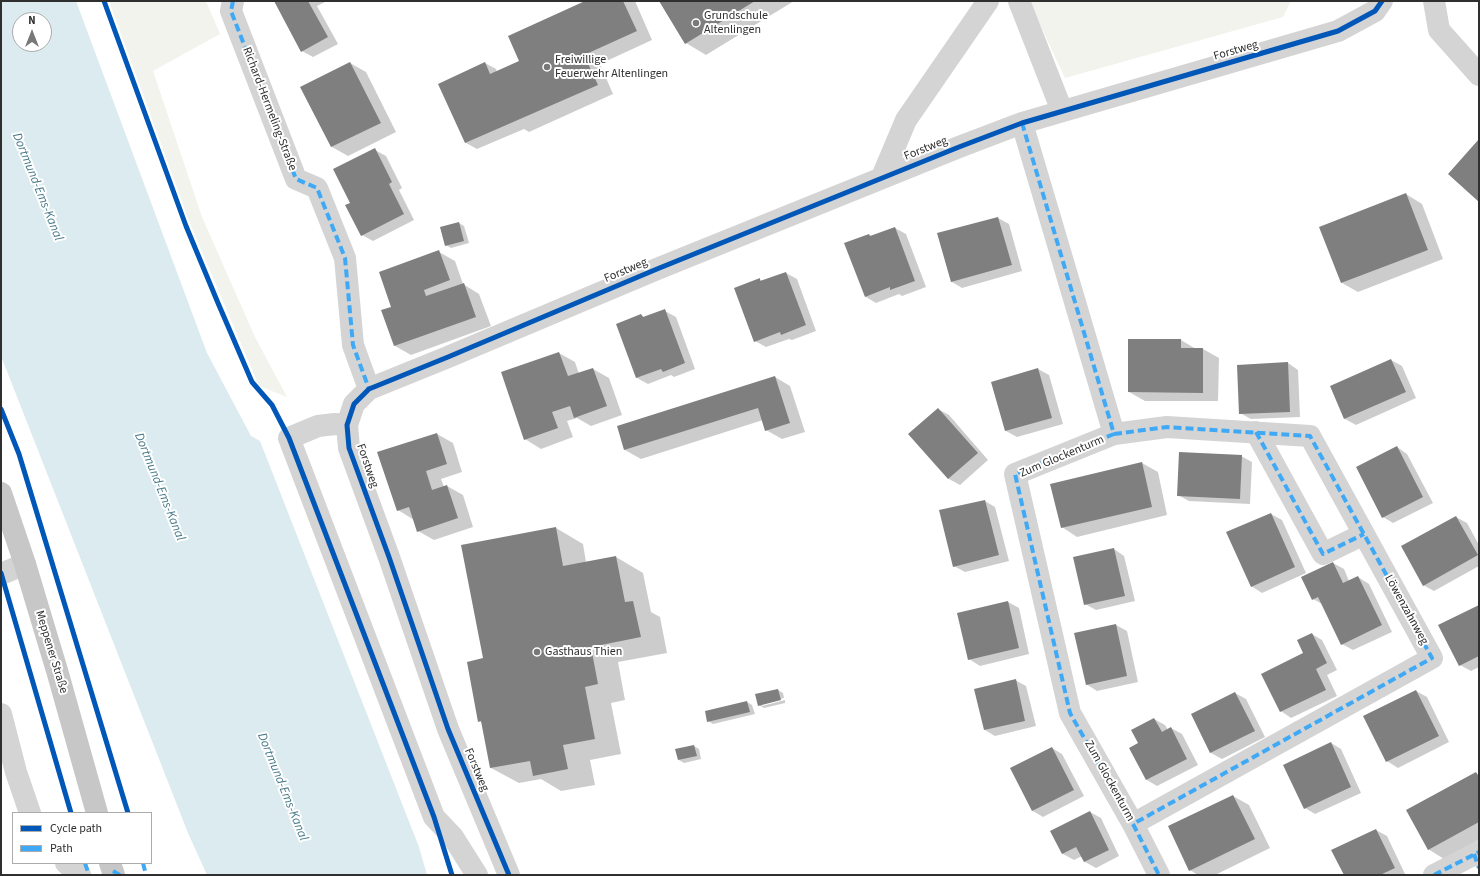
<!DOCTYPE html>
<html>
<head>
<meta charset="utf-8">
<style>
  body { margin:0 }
  #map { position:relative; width:1480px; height:876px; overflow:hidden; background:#fff; font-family:"Source Sans 3",sans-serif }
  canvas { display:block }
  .frame { position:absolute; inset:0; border:2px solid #2f2f2f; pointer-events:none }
  .legend { position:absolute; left:12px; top:812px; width:140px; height:52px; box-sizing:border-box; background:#fff; border:1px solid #acacac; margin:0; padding:5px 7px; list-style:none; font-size:12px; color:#2f2f2f }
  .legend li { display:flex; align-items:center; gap:8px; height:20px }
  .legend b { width:20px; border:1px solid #acacac }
  .north { position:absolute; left:12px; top:12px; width:40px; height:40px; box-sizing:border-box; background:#fff; border:1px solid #acacac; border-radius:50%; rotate:0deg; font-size:11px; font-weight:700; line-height:16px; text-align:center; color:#2f2f2f }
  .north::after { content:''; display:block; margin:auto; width:14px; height:18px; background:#787878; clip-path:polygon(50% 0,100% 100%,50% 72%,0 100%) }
</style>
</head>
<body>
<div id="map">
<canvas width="1480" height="876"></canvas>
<div class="frame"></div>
<ul class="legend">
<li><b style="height:5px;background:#0057b8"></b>Cycle path</li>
<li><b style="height:5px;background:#3fa9f5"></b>Path</li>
</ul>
<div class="north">N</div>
</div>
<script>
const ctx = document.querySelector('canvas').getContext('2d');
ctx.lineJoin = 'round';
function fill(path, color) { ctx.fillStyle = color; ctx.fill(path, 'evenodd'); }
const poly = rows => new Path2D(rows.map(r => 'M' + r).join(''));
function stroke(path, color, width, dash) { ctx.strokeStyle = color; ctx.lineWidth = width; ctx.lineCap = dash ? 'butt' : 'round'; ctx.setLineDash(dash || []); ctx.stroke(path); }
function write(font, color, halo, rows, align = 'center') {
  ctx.font = font + ' "Source Sans 3",sans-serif'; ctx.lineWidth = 4; ctx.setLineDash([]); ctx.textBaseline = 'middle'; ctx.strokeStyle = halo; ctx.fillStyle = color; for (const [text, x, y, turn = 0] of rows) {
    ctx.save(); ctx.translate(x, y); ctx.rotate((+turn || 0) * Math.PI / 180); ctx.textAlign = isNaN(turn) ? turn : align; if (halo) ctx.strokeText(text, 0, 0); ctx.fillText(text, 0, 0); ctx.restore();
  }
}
fill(poly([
  [109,1,206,1,220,34,153,71,202,217,255,337,287,397,259,386,189,221],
  [1029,1,1291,1,1283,17,1065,78]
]), '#f2f3ed');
fill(poly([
  [1,1,76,1,207,353,251,436,260,441,419,847,427,875,207,875,188,833,1,356],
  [20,20,44,20,44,44,20,44]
]), '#dbebef');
fill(poly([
  [275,1,327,1,317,6,338,44,313,57,302,51],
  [588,1,635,1,652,40,600,64,613,94,529,132,524,129,477,149,466,143,439,84,485,63,496,69,497,72,520,61],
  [660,1,794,1,706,55,686,43],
  [350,63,366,72,396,132,348,156,332,147,302,87],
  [375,150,386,156,402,188,399,190,414,220,373,241,362,235,351,203],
  [1406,194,1422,204,1443,259,1358,292,1342,283],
  [998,218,1009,224,1022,271,962,288,952,282],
  [459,223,464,226,469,243,451,248,446,245],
  [895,228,906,234,926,287,902,296,899,294,876,303,866,297,869,235,873,237],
  [439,252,455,261,463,284,479,294,491,326,411,355,395,346,382,311,393,307],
  [786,273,797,279,816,331,792,340,789,339,766,347,755,341,759,279,763,281],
  [665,311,676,317,695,369,674,377,671,375,648,384,637,378,641,315,645,318],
  [1181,340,1196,349,1203,349,1219,358,1218,401,1145,401,1129,392],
  [559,353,575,362,579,374,593,369,609,378,622,415,591,426,577,418,567,421,573,437,541,449,525,439],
  [1391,360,1402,366,1416,398,1356,425,1345,419,1331,387],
  [1288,363,1298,370,1300,417,1251,419,1240,413],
  [1038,369,1049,375,1063,424,1017,437,1006,431],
  [775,377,790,386,805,432,782,439,766,430,763,420,641,459,625,450,618,427],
  [938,409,949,415,988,460,960,485,949,479,910,435],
  [437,434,453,443,462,472,441,479,444,487,447,486,463,495,473,527,434,540,418,531,414,520,398,510],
  [1397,447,1407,454,1433,503,1393,523,1383,517],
  [1241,456,1252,462,1250,504,1189,501,1178,495],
  [1142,463,1158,472,1167,515,1077,537,1062,527],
  [985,501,995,507,1009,561,965,572,954,566],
  [1271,514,1282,520,1306,573,1262,593,1251,586],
  [1456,517,1467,523,1479,545,1479,566,1434,591,1423,585],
  [556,528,583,544,586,562,616,557,643,573,651,612,660,617,667,653,618,662,625,700,611,703,621,754,590,760,595,785,561,791,541,779,519,783,491,768,483,723,479,721,484,659],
  [1114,549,1124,556,1135,601,1096,610,1085,604],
  [1333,563,1344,569,1349,581,1358,577,1369,584,1392,632,1353,650,1342,644,1324,605,1313,599],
  [1008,602,1019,608,1029,654,980,666,969,659],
  [1479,606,1479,667,1471,671,1460,665],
  [1116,625,1127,631,1138,682,1097,691,1086,684],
  [1312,634,1322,640,1337,670,1327,675,1337,696,1291,718,1281,711],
  [1015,680,1026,686,1036,726,995,736,985,730],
  [778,690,783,693,784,698,762,704,762,706,785,700,785,703,764,708,759,705],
  [1416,691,1427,697,1449,742,1398,768,1387,761,1365,717],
  [1235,693,1246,699,1265,737,1222,759,1211,753,1192,714],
  [747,702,752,705,755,714,713,724,708,721],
  [1154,719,1165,725,1168,730,1171,728,1182,734,1198,765,1157,786,1147,780,1130,749,1140,744],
  [1331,743,1341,749,1361,793,1315,814,1305,808],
  [694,746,699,749,701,759,684,763,679,760],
  [1052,748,1062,754,1084,796,1043,817,1033,811],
  [1476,773,1479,775,1479,840,1444,859,1428,849],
  [1233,796,1249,805,1270,848,1215,875,1198,875,1190,870],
  [1090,812,1101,818,1119,856,1096,868,1085,862,1082,856,1074,860,1063,854,1052,831],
  [1376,830,1387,836,1405,874,1402,875,1345,875]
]), '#0003');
fill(poly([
  [274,1,308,1,328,37,301,52],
  [585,1,623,1,637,31,584,55,598,85,465,143,438,84,485,62,490,74,519,61,508,36],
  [659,1,755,1,685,44],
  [350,62,381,123,331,147,300,87],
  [1479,139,1479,202,1448,174],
  [375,148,392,182,389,184,404,214,361,236,345,205,350,203,333,169],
  [1406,193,1428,250,1341,283,1319,227],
  [998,217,1012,265,951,282,937,233],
  [459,222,464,241,445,246,440,227],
  [895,227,915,281,890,290,890,287,865,297,844,243,869,234,870,236],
  [439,250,450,280,424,290,426,296,464,283,476,317,394,346,381,310,391,307,379,272],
  [786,272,806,325,781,335,780,332,754,342,734,288,760,278,760,281],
  [665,309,685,363,663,372,661,369,636,378,616,324,641,314,643,317],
  [1128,339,1181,339,1181,348,1203,348,1203,393,1128,392],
  [559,352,568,376,593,368,607,406,574,418,570,406,552,412,558,428,524,440,501,372],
  [1391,359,1406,392,1344,419,1330,386],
  [1288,362,1290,412,1239,414,1237,365],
  [1038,368,1052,418,1005,431,991,382],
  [775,376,790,423,765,431,758,408,624,450,617,426],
  [938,408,978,453,948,479,908,434],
  [437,433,447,464,426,471,432,490,447,485,458,518,417,532,409,507,397,511,377,452],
  [1397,446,1423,497,1382,518,1356,467],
  [1179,452,1242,455,1240,499,1177,496],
  [1142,462,1152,507,1061,528,1050,484],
  [985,500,999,555,953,567,939,510],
  [1271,513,1295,567,1251,587,1226,532],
  [1456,516,1478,555,1423,586,1401,546],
  [556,527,563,566,616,556,625,602,633,601,641,637,591,647,598,684,585,687,595,739,563,745,568,769,533,776,530,761,490,768,481,721,478,722,467,662,483,658,461,545],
  [1114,548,1125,596,1084,605,1073,557],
  [1333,562,1343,583,1358,576,1382,625,1341,645,1318,597,1312,600,1301,577],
  [1008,601,1019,648,968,660,957,613],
  [1479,605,1479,656,1459,666,1438,625],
  [1116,624,1127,676,1086,685,1074,633],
  [1312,633,1327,663,1316,669,1326,690,1280,712,1261,674,1303,653,1297,640],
  [1016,679,1025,721,984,730,974,689],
  [778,689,781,700,758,706,755,694],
  [1416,690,1439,736,1386,762,1363,716],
  [1235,692,1255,731,1210,753,1191,714],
  [747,701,750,712,707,722,705,711],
  [1154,718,1162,732,1171,727,1187,759,1146,780,1129,748,1138,743,1131,730],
  [1331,742,1351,787,1304,809,1283,765],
  [694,745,697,756,678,760,675,749],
  [1052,747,1074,790,1032,811,1010,768],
  [1476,772,1479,777,1479,822,1428,850,1406,810],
  [1233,795,1255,839,1189,871,1168,826],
  [1090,811,1109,850,1084,862,1076,847,1062,854,1050,831],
  [1376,829,1395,868,1380,875,1344,875,1331,850]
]), '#7f7f7f');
stroke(poly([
  [233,1,231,11,296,179,317,188,345,258,353,345,369,389],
  [1019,1,1062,111],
  [1434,1,1439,30,1479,75],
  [1022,123,1114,434,1015,474,1070,713,1133,824,1159,875],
  [882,177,906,120,988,1],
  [347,425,335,424,318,426,289,438,434,817,453,837,477,875],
  [1256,432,1323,554,1364,534],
  [1114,434,1167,427,1310,436,1432,658,1133,824],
  [1,574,25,564],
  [1,714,16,772,30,813],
  [66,863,80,875],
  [509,875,448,729,389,557,349,448,347,425,354,404,369,389,448,357,657,269,959,147,1022,123,1338,31,1375,11,1382,1],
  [1434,875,1479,852]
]), '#d4d4d4', 22);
stroke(poly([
  [1,493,25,564,58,674,97,813],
  [110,863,114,875]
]), '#c7c7c7', 22);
stroke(poly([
  [233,1,231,11,296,179,317,188,345,258,353,345,369,389],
  [1022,123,1114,434,1015,474,1070,713,1133,824,1159,875],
  [1256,432,1323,554,1364,534],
  [1114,434,1167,427,1310,436,1432,658,1133,824],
  [1474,854,1479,868],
  [85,863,89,875],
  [143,863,146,875],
  [113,871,120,875],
  [1434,875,1479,852]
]), '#3fa9f5', 4, [8, 4]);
stroke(poly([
  [104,1,186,226,218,303,252,382,272,405,289,438,434,817,452,875],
  [1,409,19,454,128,813],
  [1,573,71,813],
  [509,875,448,729,389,557,349,448,347,425,354,404,369,389,448,357,657,269,959,147,1022,123,1338,31,1375,11,1382,1]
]), '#0057b8', 5);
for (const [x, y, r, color] of [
  [696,23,4,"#787878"],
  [547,67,4,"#787878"],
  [537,652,4,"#787878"]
]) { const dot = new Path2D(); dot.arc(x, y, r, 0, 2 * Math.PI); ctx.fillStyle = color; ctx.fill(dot); stroke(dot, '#fff', 1.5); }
write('12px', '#2f2f2f', '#fff', [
  ["Grundschule",704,16],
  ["Altenlingen",704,30],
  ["Freiwillige",555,60],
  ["Feuerwehr Altenlingen",555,74],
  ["Gasthaus Thien",545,652]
], 'left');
write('12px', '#2f2f2f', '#fff', [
  ["Forstweg",1236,51,-16],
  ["Richard-Hermeling-Straße",269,109,69],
  ["Forstweg",926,149,-22],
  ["Forstweg",626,271,-23],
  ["Zum Glockenturm",1062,457,-23],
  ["Forstweg",367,466,71],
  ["Löwenzahnweg",1406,610,61],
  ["Meppener Straße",51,652,73],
  ["Forstweg",476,770,67],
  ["Zum Glockenturm",1109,781,61]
]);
write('italic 13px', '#457988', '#fff', [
  ["Dortmund-Ems-Kanal",37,187,68],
  ["Dortmund-Ems-Kanal",159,487,68],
  ["Dortmund-Ems-Kanal",282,787,68]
]);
</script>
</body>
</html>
